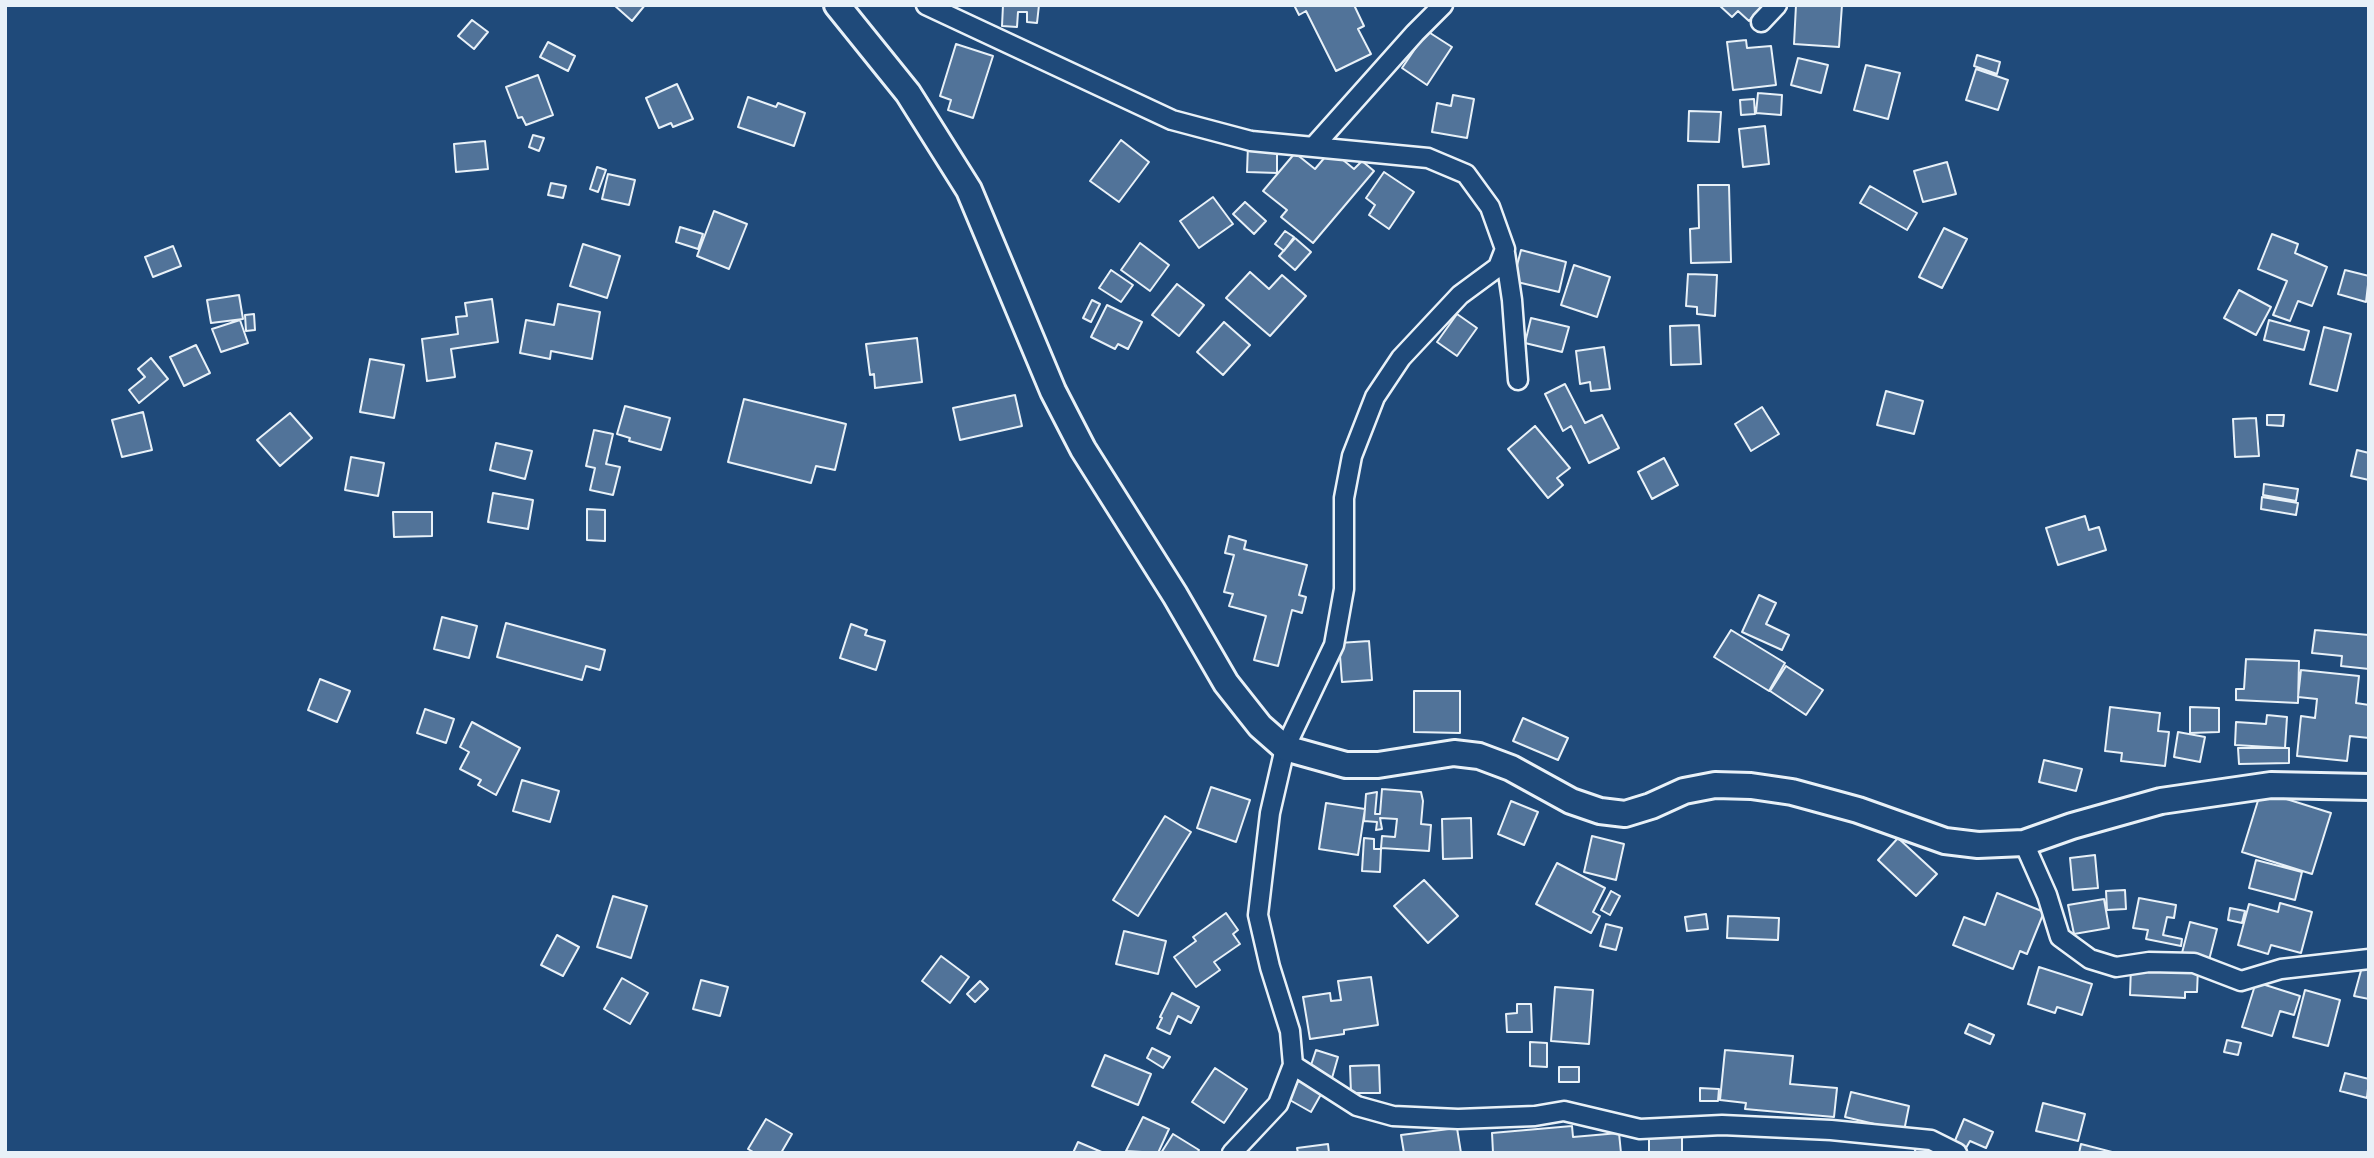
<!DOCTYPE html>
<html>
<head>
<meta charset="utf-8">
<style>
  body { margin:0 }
  #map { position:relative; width:2374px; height:1158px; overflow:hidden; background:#1f4a7a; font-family:Pangolin,sans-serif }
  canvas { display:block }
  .frame { position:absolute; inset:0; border:7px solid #e8f1f8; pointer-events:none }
</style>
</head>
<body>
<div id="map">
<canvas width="2374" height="1158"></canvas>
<div class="frame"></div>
</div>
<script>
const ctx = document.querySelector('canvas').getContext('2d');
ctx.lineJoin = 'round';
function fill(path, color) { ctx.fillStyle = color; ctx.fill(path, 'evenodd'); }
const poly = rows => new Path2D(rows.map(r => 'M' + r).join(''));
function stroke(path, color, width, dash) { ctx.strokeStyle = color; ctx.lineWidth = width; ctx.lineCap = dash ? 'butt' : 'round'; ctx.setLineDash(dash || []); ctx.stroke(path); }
const building = poly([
  [614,5,645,5,632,21,614,5],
  [1003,5,1039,5,1037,23,1027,22,1027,12,1018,12,1017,27,1002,26,1003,5],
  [1294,5,1354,5,1364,26,1358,29,1371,54,1336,71,1306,11,1299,15,1294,5],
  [1719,5,1763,5,1749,21,1738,11,1732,17,1719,5],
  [1796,5,1842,5,1839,47,1794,44,1796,5],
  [472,20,488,32,474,49,458,36,472,20],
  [1427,31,1452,47,1427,85,1402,68,1427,31],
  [1746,40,1747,48,1771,46,1776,85,1733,90,1727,42,1746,40],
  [548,42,575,56,568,71,540,57,548,42],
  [956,44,993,56,973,118,948,110,951,100,940,96,956,44],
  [1977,55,2000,62,1997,74,1974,66,1977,55],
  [1798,58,1828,65,1821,93,1791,85,1798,58],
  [1866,65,1900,73,1888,119,1854,110,1866,65],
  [1976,69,2008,80,1998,110,1966,100,1976,69],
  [538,75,553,115,526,125,522,117,518,118,506,87,538,75],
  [677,84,693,119,673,127,671,123,659,128,646,98,677,84],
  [1758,93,1782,95,1781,115,1756,113,1758,93],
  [1453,95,1474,99,1467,138,1432,132,1437,103,1451,106,1453,95],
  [748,97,776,107,778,103,805,113,794,146,738,127,748,97],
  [1754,99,1755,114,1741,115,1740,100,1754,99],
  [1689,111,1721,112,1719,142,1688,141,1689,111],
  [1765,126,1769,164,1743,167,1739,129,1765,126],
  [533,135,544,138,539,151,529,147,533,135],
  [1121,140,1149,162,1119,202,1090,181,1121,140],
  [485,141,488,169,456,172,454,144,485,141],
  [1248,145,1277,146,1277,173,1247,172,1248,145],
  [1331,150,1354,169,1362,161,1374,171,1313,243,1281,217,1287,210,1263,191,1295,153,1315,169,1331,150],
  [1947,162,1956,194,1923,202,1914,171,1947,162],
  [597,167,606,170,598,192,590,189,597,167],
  [1384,172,1414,192,1389,229,1369,215,1375,205,1366,198,1384,172],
  [608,174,635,180,629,205,602,199,608,174],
  [551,183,566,186,563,198,548,195,551,183],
  [1698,185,1729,185,1731,262,1691,263,1690,229,1699,228,1698,185],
  [1870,186,1917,213,1907,230,1860,203,1870,186],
  [1213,197,1233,224,1199,248,1180,221,1213,197],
  [1245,202,1266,221,1254,234,1233,214,1245,202],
  [714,211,747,224,729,269,697,256,714,211],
  [680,227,703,234,698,249,676,242,680,227],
  [1944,228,1967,239,1942,288,1919,277,1944,228],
  [1285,231,1294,237,1284,251,1275,244,1285,231],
  [2272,234,2298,244,2295,253,2327,267,2312,306,2298,301,2290,321,2273,315,2287,281,2258,269,2272,234],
  [1295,238,1311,252,1295,270,1279,256,1295,238],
  [1140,243,1169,265,1150,291,1121,270,1140,243],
  [583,244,620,256,607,298,570,286,583,244],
  [173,246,181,266,153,277,145,257,173,246],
  [1521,250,1566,262,1559,292,1513,281,1521,250],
  [1574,265,1610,277,1597,317,1561,305,1574,265],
  [1111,270,1133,285,1121,302,1099,288,1111,270],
  [2345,270,2369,276,2366,302,2338,294,2345,270],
  [1250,272,1269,289,1282,275,1306,296,1270,336,1226,298,1250,272],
  [1688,274,1717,275,1715,316,1697,314,1697,307,1686,306,1688,274],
  [1177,284,1204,305,1179,336,1152,315,1177,284],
  [2239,290,2271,307,2256,335,2224,318,2239,290],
  [239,295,243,319,211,323,207,300,239,295],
  [492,299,498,342,451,349,455,377,427,381,422,339,458,334,456,317,467,316,465,303,492,299],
  [1092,300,1100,304,1091,322,1083,318,1092,300],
  [558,304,600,312,592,359,551,351,550,359,520,353,526,320,554,325,558,304],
  [1107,305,1142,322,1128,349,1118,344,1115,349,1091,337,1107,305],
  [254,314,255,330,246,331,245,315,254,314],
  [1457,314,1477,328,1457,356,1437,342,1457,314],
  [1531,318,1569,327,1562,352,1525,343,1531,318],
  [240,320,248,343,221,352,212,329,240,320],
  [2269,320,2309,331,2304,350,2264,340,2269,320],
  [1224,322,1250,345,1223,375,1197,352,1224,322],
  [1699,325,1701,364,1671,365,1670,326,1699,325],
  [2324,327,2351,334,2337,391,2310,384,2324,327],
  [917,338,922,382,875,388,874,374,870,375,866,344,917,338],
  [196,345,210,373,184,386,170,357,196,345],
  [1604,347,1610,389,1591,391,1590,382,1580,384,1576,351,1604,347],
  [151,358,168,379,139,403,129,390,145,377,138,369,151,358],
  [370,359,404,365,394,418,360,412,370,359],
  [1565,384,1585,423,1602,415,1619,448,1589,463,1571,426,1563,431,1545,394,1565,384],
  [1886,391,1923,401,1914,434,1877,425,1886,391],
  [1015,395,1022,426,960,440,953,408,1015,395],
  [744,399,846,424,835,470,816,466,811,483,728,462,744,399],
  [625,406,670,418,661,450,629,441,630,438,617,434,625,406],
  [1762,407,1779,434,1751,451,1735,424,1762,407],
  [143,412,152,450,122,457,112,420,143,412],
  [290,413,312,438,280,466,257,440,290,413],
  [2267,415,2284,415,2283,426,2267,425,2267,415],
  [2256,418,2259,456,2235,457,2233,419,2256,418],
  [1535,426,1570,468,1557,478,1563,485,1548,498,1508,449,1535,426],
  [594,430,613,434,606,464,620,467,613,495,590,490,595,468,586,466,594,430],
  [496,443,532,451,525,479,490,470,496,443],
  [2357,450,2369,453,2369,480,2351,476,2357,450],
  [351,457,384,463,378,496,345,490,351,457],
  [1664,458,1678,485,1652,499,1638,472,1664,458],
  [2264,484,2298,489,2296,501,2263,495,2264,484],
  [493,493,533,500,528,529,488,522,493,493],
  [2262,497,2298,503,2296,515,2261,509,2262,497],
  [587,509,605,510,605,541,587,540,587,509],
  [393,512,432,512,432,536,394,537,393,512],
  [2085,516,2089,530,2099,527,2106,550,2058,565,2046,528,2085,516],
  [1229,536,1246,541,1244,549,1307,565,1299,595,1306,597,1302,613,1292,610,1278,666,1254,660,1266,616,1229,606,1233,594,1224,592,1234,555,1225,553,1229,536],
  [1759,595,1776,603,1766,624,1789,635,1782,650,1742,632,1759,595],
  [442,617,477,626,469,658,434,649,442,617],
  [506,623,605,650,600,670,586,666,582,680,497,657,506,623],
  [851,624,867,630,865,635,885,641,876,670,840,658,851,624],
  [1731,630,1785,663,1769,691,1714,657,1731,630],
  [2315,630,2369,635,2369,669,2341,666,2342,656,2312,653,2315,630],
  [1369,641,1372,680,1342,682,1339,643,1369,641],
  [2246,659,2299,661,2298,703,2236,700,2236,689,2244,689,2246,659],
  [1786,666,1823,690,1806,715,1770,691,1786,666],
  [2301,670,2359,676,2356,703,2369,705,2369,738,2350,736,2347,761,2297,756,2301,716,2315,718,2317,699,2298,697,2301,670],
  [320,679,350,691,337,722,308,710,320,679],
  [1414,691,1460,691,1460,733,1414,732,1414,691],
  [2110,707,2160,713,2158,731,2169,732,2165,766,2121,761,2122,753,2105,751,2110,707],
  [2190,707,2219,708,2219,732,2190,733,2190,707],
  [425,709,454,719,446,743,417,733,425,709],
  [2267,715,2287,717,2285,748,2235,745,2236,722,2266,724,2267,715],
  [1523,718,1568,738,1558,760,1513,741,1523,718],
  [472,722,520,748,496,795,478,785,481,780,460,769,469,752,460,747,472,722],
  [2178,732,2205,737,2200,762,2174,757,2178,732],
  [2238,748,2289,748,2289,763,2239,764,2238,748],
  [2044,760,2082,769,2076,791,2039,782,2044,760],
  [522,780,559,791,550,822,513,811,522,780],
  [1211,787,1250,800,1236,842,1197,828,1211,787],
  [1382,789,1421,792,1423,801,1421,824,1431,825,1429,851,1381,848,1382,836,1395,837,1397,819,1380,818,1382,829,1376,830,1377,822,1364,821,1366,794,1377,792,1375,814,1380,814,1382,789],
  [2261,791,2331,813,2312,874,2242,852,2261,791],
  [1511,801,1538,812,1524,845,1498,834,1511,801],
  [1326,803,1365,809,1358,855,1319,849,1326,803],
  [1165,816,1191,832,1138,916,1113,900,1165,816],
  [1471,818,1472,858,1443,859,1442,819,1471,818],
  [1592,836,1624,844,1616,880,1584,872,1592,836],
  [1364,838,1374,839,1374,849,1381,849,1380,872,1362,871,1364,838],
  [1898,838,1937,874,1916,896,1878,860,1898,838],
  [2095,855,2098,888,2073,890,2070,858,2095,855],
  [2256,860,2302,872,2295,900,2249,888,2256,860],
  [1557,863,1605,888,1593,912,1600,916,1591,933,1536,904,1557,863],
  [1424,880,1458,916,1428,943,1394,906,1424,880],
  [2125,890,2126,909,2107,910,2106,891,2125,890],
  [1611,891,1620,896,1610,915,1601,910,1611,891],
  [1997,893,2044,912,2027,954,2020,951,2013,969,1953,945,1964,917,1985,925,1997,893],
  [613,896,647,906,631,958,597,947,613,896],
  [2139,898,2176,905,2174,918,2167,917,2163,935,2182,939,2181,946,2146,939,2148,930,2133,928,2139,898],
  [2104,899,2109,928,2074,934,2068,905,2104,899],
  [2280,903,2312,912,2301,953,2271,945,2268,954,2238,945,2249,904,2278,912,2280,903],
  [2230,908,2245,911,2242,923,2228,920,2230,908],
  [1226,913,1238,930,1233,934,1240,944,1214,962,1220,970,1196,987,1174,957,1196,941,1193,937,1226,913],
  [1706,914,1708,929,1687,931,1685,917,1706,914],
  [1728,916,1779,918,1778,940,1727,938,1728,916],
  [2190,922,2217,929,2209,960,2182,953,2190,922],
  [1606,924,1622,928,1616,950,1600,946,1606,924],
  [1124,931,1166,941,1158,974,1116,964,1124,931],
  [557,935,579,947,563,976,541,965,557,935],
  [941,956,969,977,950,1003,922,981,941,956],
  [2131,966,2198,969,2197,992,2185,992,2185,998,2130,995,2131,966],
  [2039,967,2092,984,2082,1015,2057,1007,2055,1013,2028,1004,2039,967],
  [2362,967,2369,969,2369,999,2354,996,2362,967],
  [1371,977,1378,1025,1344,1030,1344,1034,1310,1039,1303,997,1330,993,1331,1001,1341,1000,1338,981,1371,977],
  [622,978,648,993,630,1024,604,1009,622,978],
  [701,980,728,987,720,1016,693,1009,701,980],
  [980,981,988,989,975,1002,967,994,980,981],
  [2256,982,2300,996,2294,1015,2280,1011,2272,1036,2242,1027,2256,982],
  [1555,987,1593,990,1589,1044,1551,1041,1555,987],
  [2305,990,2340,1000,2328,1046,2293,1037,2305,990],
  [1172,993,1199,1007,1191,1023,1178,1016,1170,1034,1157,1028,1162,1018,1160,1017,1172,993],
  [1517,1004,1531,1004,1532,1032,1507,1032,1506,1014,1517,1013,1517,1004],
  [1969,1024,1994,1035,1990,1044,1965,1033,1969,1024],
  [2227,1040,2241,1043,2238,1055,2224,1052,2227,1040],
  [1530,1042,1547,1043,1547,1067,1530,1066,1530,1042],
  [1152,1048,1170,1057,1163,1068,1147,1058,1152,1048],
  [1316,1050,1338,1057,1332,1078,1309,1071,1316,1050],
  [1725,1050,1793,1056,1790,1084,1837,1088,1834,1117,1745,1109,1746,1103,1720,1100,1725,1050],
  [1105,1055,1151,1074,1138,1105,1092,1086,1105,1055],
  [1379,1065,1380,1093,1351,1093,1350,1066,1379,1065],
  [1559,1067,1579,1067,1579,1082,1559,1082,1559,1067],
  [1215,1068,1247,1089,1224,1123,1192,1102,1215,1068],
  [2345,1073,2369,1079,2367,1098,2340,1091,2345,1073],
  [1301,1076,1324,1089,1311,1112,1288,1099,1301,1076],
  [1700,1088,1719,1089,1718,1101,1700,1101,1700,1088],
  [1851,1092,1909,1106,1904,1131,1845,1117,1851,1092],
  [2043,1103,2085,1114,2078,1141,2036,1131,2043,1103],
  [1143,1117,1169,1129,1158,1153,1126,1151,1143,1117],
  [766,1119,792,1134,781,1153,755,1153,748,1149,766,1119],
  [1964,1119,1993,1132,1986,1148,1970,1141,1966,1148,1954,1143,1964,1119],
  [1572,1126,1573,1137,1619,1133,1621,1153,1493,1153,1492,1133,1572,1126],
  [1457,1128,1461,1153,1404,1153,1401,1135,1457,1128],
  [1173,1134,1199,1150,1197,1153,1161,1153,1173,1134],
  [1649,1136,1682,1136,1682,1153,1649,1153,1649,1136],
  [1078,1142,1104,1153,1073,1153,1078,1142],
  [1328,1144,1329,1153,1298,1153,1297,1148,1328,1144],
  [1918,1144,1938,1153,1914,1153,1918,1144],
  [2081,1144,2112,1152,2112,1153,2079,1153,2081,1144]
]);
fill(building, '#517399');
stroke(building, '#e8f1f8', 2);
const minor = poly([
  [926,5,1172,120,1251,141,1428,158,1466,174,1490,207,1505,249,1498,267,1460,295,1401,358,1375,397,1352,456,1344,498,1344,589,1334,645,1285,748,1270,813,1258,915,1270,967,1290,1031,1293,1065,1278,1104,1232,1153],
  [1761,22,1777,5],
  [1315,145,1415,33,1443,5],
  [1505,253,1512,300,1518,380],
  [2024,843,2047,895,2060,937,2090,959,2116,967,2149,962,2194,963,2241,981,2281,969,2369,959],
  [1293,1065,1357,1106,1393,1116,1458,1119,1535,1116,1564,1111,1640,1129,1722,1125,1831,1130,1931,1140,1957,1153]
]);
const secondary = poly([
  [837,5,908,93,969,190,1053,391,1083,449,1175,595,1226,683,1260,726,1285,748,1346,765,1378,765,1454,753,1479,756,1511,768,1571,801,1600,811,1625,814,1651,806,1684,791,1715,785,1751,786,1792,792,1858,810,1945,841,1978,845,2024,843,2072,826,2161,801,2271,785,2369,787]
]);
stroke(minor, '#e8f1f8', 23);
stroke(secondary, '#e8f1f8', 30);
stroke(minor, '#1f4a7a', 18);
stroke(secondary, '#1f4a7a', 24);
</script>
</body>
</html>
